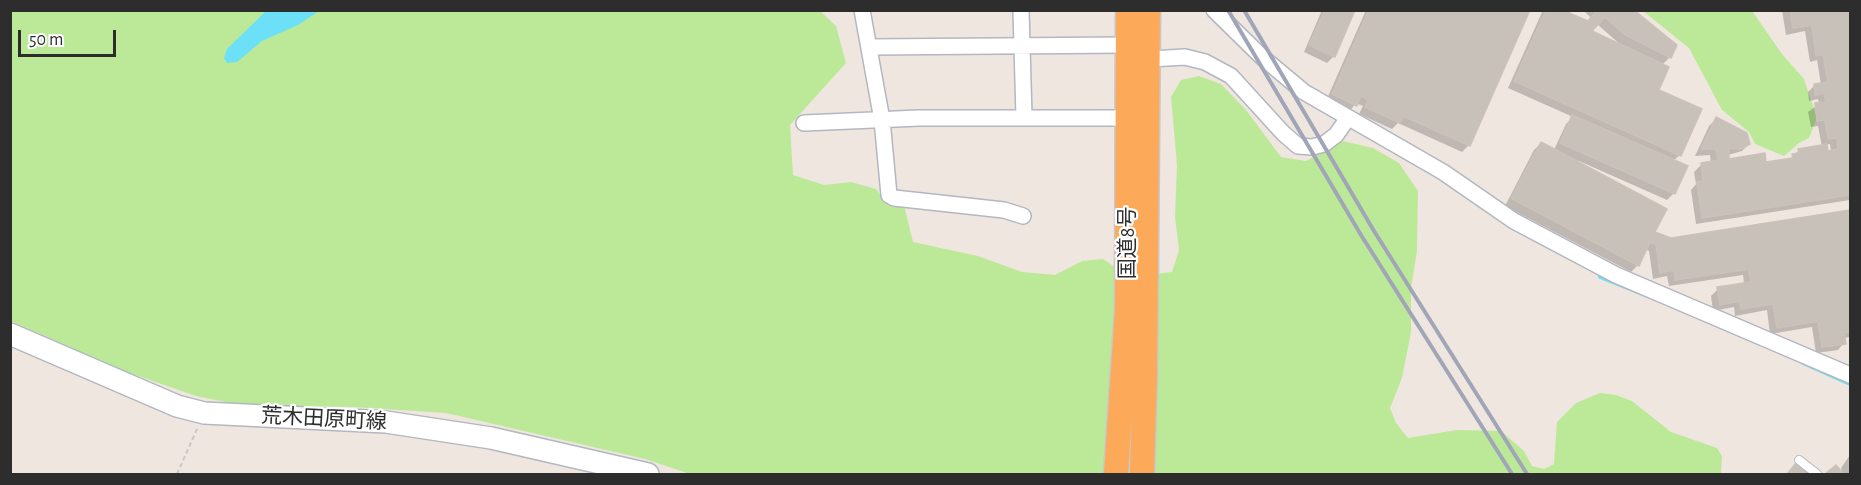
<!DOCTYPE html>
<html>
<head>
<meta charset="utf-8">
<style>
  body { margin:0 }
  #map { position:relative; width:1861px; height:485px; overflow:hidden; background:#efe6df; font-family:"Alegreya Sans",sans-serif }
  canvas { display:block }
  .frame { position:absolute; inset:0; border:12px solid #2d2d2d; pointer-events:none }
  .scale { position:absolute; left:18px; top:30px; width:98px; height:27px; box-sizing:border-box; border:3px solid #2d2d2d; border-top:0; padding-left:8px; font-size:18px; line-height:21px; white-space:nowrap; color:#2d2d2d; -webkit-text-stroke:4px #fff; paint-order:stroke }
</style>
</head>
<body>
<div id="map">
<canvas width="1861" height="485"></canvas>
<div class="frame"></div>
<div class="scale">50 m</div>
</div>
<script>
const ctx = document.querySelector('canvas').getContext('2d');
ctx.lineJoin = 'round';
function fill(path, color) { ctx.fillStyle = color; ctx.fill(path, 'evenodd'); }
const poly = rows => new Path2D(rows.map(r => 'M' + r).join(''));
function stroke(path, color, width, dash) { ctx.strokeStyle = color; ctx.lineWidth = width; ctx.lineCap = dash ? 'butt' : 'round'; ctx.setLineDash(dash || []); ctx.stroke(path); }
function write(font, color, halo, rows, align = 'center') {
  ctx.font = font + ' "Alegreya Sans","Noto Sans JP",sans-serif'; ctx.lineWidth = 4.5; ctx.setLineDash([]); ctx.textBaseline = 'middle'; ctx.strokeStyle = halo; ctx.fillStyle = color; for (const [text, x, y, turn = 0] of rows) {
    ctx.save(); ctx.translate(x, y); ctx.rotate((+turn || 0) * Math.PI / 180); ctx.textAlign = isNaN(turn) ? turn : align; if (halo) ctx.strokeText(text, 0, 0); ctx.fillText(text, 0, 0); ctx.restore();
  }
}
fill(poly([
  [10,11,820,11,836,26,846,63,790,125,793,175,824,185,851,182,876,189,888,205,904,205,913,242,978,256,1022,272,1055,275,1082,261,1103,259,1130,277,1172,272,1179,250,1175,217,1177,165,1171,97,1181,80,1199,76,1221,84,1246,110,1281,157,1306,161,1343,141,1373,148,1399,163,1418,191,1417,251,1411,288,1411,332,1402,378,1390,408,1396,423,1408,438,1457,430,1501,431,1524,451,1532,466,1544,469,1554,464,1557,422,1576,403,1600,393,1616,395,1632,401,1671,432,1717,448,1722,456,1721,473,1725,474,690,474,645,459,446,413,353,407,245,406,196,396,124,371,11,321],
  [1643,11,1752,11,1782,54,1804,79,1817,118,1809,138,1799,143,1784,156,1755,144,1749,132,1722,110,1689,48]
]), '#bce998');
fill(poly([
  [266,11,319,11,298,25,262,41,237,62,227,63,224,58,227,49]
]), '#6ce0f7');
fill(poly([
  [1322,10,1354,10,1334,56,1327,63,1304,52],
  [1366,10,1529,10,1469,145,1462,152,1398,123,1392,129,1359,114,1363,106,1356,103,1349,112,1326,101],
  [1543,10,1569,10,1567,14,1588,23,1591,18,1583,10,1632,10,1670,57,1662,65,1657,91,1680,155,1673,161,1674,193,1667,200,1579,161,1578,163,1653,232,1671,240,1850,212,1850,337,1844,338,1844,343,1838,350,1816,353,1812,327,1770,334,1767,310,1735,316,1734,307,1713,311,1711,296,1718,289,1744,284,1743,275,1669,286,1667,276,1653,279,1649,251,1645,249,1638,265,1631,272,1505,206,1534,150,1541,143,1554,150,1566,124,1573,117,1508,88],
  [1597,24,1622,46,1590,32],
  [1782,10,1850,10,1850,200,1696,224,1691,190,1696,184,1694,172,1701,165,1711,163,1710,155,1695,156,1709,126,1716,119,1749,144,1742,151,1728,155,1728,160,1765,163,1789,160,1799,150,1822,147,1818,126,1811,127,1808,112,1819,104,1818,99,1809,101,1808,92,1815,85,1821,85,1817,60,1810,62,1805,31,1786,35],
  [1830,144,1831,151,1827,152,1825,145],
  [1850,455,1850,474,1843,474,1841,468]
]), '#0003');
stroke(poly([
  [1600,277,1650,297],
  [1803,363,1850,384]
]), '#6ce0f7', 4);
const building = poly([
  [1325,10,1355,10,1335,57,1309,45,1325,10],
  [1369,10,1530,10,1470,146,1403,116,1400,123,1365,107,1368,99,1361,96,1357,106,1332,94,1369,10],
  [1546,10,1571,10,1569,13,1588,21,1597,10,1634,10,1677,45,1671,58,1624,34,1605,17,1592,31,1669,67,1659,90,1702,109,1681,156,1514,81,1546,10],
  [1790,10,1850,10,1850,195,1702,218,1697,182,1703,181,1701,163,1718,160,1716,149,1701,149,1716,117,1747,133,1750,144,1741,149,1729,148,1729,159,1765,153,1766,162,1793,158,1792,154,1799,153,1798,149,1827,144,1828,151,1838,149,1837,138,1828,139,1825,120,1817,121,1815,103,1826,102,1824,93,1815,95,1814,84,1828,82,1823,54,1816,56,1812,25,1793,28,1790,10],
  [1572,115,1688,166,1675,194,1560,143,1572,115],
  [1541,142,1667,209,1655,232,1671,238,1850,210,1850,332,1844,333,1846,344,1822,347,1818,321,1777,328,1773,304,1741,309,1740,301,1720,305,1717,287,1751,282,1749,269,1675,280,1674,270,1660,273,1656,244,1650,242,1639,266,1511,198,1541,142],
  [1797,462,1811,474,1787,474,1797,462],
  [1836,465,1844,474,1825,474,1836,465]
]);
fill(building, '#c8c1ba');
stroke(building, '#cbc2b8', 1.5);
const service = poly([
  [1799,460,1817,474]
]);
const minor = poly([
  [862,10,882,120,889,195,894,198,1004,210,1023,216],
  [1021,10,1024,117],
  [1214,10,1262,57,1304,92,1443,172,1514,221,1616,275,1850,375],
  [869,47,1128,45],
  [1150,59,1185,57,1205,62,1231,76,1283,133,1298,146,1312,147,1324,144,1336,135,1348,118],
  [804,123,919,118,1129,118]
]);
const secondary = poly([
  [10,334,177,406,204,413,386,422,491,438,648,474]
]);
const trunk = poly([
  [1116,474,1127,310,1128,10],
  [1142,474,1145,376,1148,10]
]);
stroke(service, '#b3b7c1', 10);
stroke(minor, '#b3b7c1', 18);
stroke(secondary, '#b3b7c1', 24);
stroke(trunk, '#c8c8c8', 27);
stroke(poly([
  [177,474,197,429]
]), '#c8c8c8', 2, [4.5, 3]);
stroke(service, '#fff', 8);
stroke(minor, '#fff', 15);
stroke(secondary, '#fff', 21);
stroke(trunk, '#fcaa5a', 24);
stroke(poly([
  [1228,10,1361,235,1512,474],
  [1244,10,1374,231,1527,474]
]), '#a0a6b8', 4);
write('21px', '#2d2d2d', '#fff', [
  ["国道8号",1128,243,-90],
  ["荒木田原町線",324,419,3]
]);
</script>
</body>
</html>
